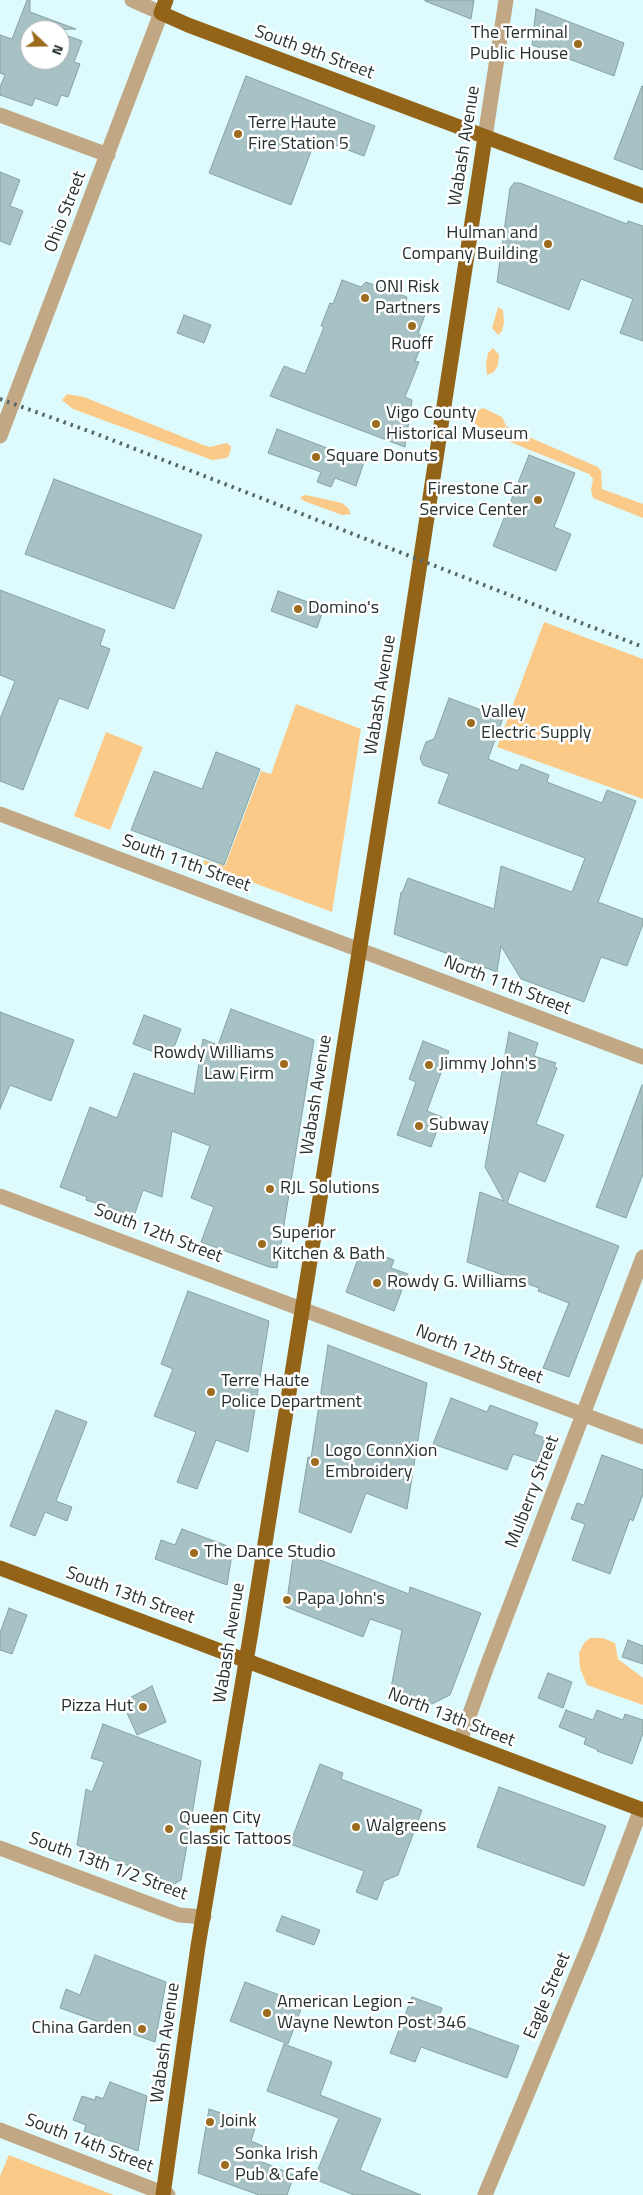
<!DOCTYPE html>
<html>
<head>
<meta charset="utf-8">
<style>
  body { margin:0 }
  #map { position:relative; width:643px; height:2195px; overflow:hidden; background:#ddfbfd; font-family:"Titillium Web",sans-serif }
  canvas { display:block }
  .north { position:absolute; left:20px; top:20px; width:50px; height:50px; box-sizing:border-box; background:#fff; border:1px solid #a8adad; border-radius:50%; rotate:111deg; font-size:14px; font-weight:700; line-height:20px; text-align:center; color:#263132 }
  .north::after { content:''; display:block; margin:auto; width:18px; height:22px; background:#9c6b1e; clip-path:polygon(50% 0,100% 100%,50% 72%,0 100%) }
</style>
</head>
<body>
<div id="map">
<canvas width="643" height="2195"></canvas>
<div class="north">N</div>
</div>
<script>
const ctx = document.querySelector('canvas').getContext('2d');
ctx.lineJoin = 'round';
function fill(path, color) { ctx.fillStyle = color; ctx.fill(path, 'evenodd'); }
const poly = rows => new Path2D(rows.map(r => 'M' + r).join(''));
function stroke(path, color, width, dash) { ctx.strokeStyle = color; ctx.lineWidth = width; ctx.lineCap = dash ? 'butt' : 'round'; ctx.setLineDash(dash || []); ctx.stroke(path); }
function write(font, color, halo, rows, align = 'center') {
  ctx.font = font + ' "Titillium Web",sans-serif'; ctx.lineWidth = 5; ctx.setLineDash([]); ctx.textBaseline = 'middle'; ctx.strokeStyle = halo; ctx.fillStyle = color; for (const [text, x, y, turn = 0] of rows) {
    ctx.save(); ctx.translate(x, y); ctx.rotate((+turn || 0) * Math.PI / 180); ctx.textAlign = isNaN(turn) ? turn : align; if (halo) ctx.strokeText(text, 0, 0); ctx.fillText(text, 0, 0); ctx.restore();
  }
}
fill(poly([
  [498,307,503,310,504,323,502,331,498,335,492,328],
  [493,348,499,355,498,365,494,372,487,375,486,364,488,353],
  [67,394,84,397,203,445,210,447,226,443,231,446,230,453,227,458,212,460,73,409,62,400],
  [483,408,502,417,506,426,515,431,598,467,601,471,602,489,643,504,643,518,593,498,591,490,593,479,589,474,483,431,474,423,477,411],
  [306,495,342,503,348,508,351,514,342,515,304,501,300,497],
  [544,622,643,659,643,799,497,747],
  [296,704,361,729,332,912,203,864,204,860,225,866,261,771,271,774],
  [106,732,143,747,110,830,74,816],
  [590,1638,603,1638,615,1643,618,1659,643,1678,643,1705,587,1685,580,1668,579,1653,584,1643],
  [9,2155,29,2163,114,2195,0,2195,0,2176]
]), '#fbca88');
const building = poly([
  [27,0,30,0,30,12,76,29,30,30,30,60,60,60,60,33,82,41,74,62,80,64,68,97,61,95,57,106,35,98,32,106,0,95,0,87,5,75,0,73,0,35,12,39,27,0],
  [425,0,474,0,471,19,425,1,425,0],
  [536,9,624,43,614,76,532,45,536,9],
  [246,76,375,126,364,156,316,138,291,205,209,173,246,76],
  [642,86,643,87,643,170,614,159,642,86],
  [0,172,20,180,10,206,23,211,10,245,0,241,0,172],
  [514,183,520,183,627,224,628,221,643,226,643,341,620,333,633,299,581,279,569,310,497,282,510,188,514,183],
  [342,280,361,287,366,282,407,297,406,301,409,302,408,305,426,312,418,334,425,337,415,361,419,362,405,397,412,400,405,447,270,396,284,366,305,374,324,327,321,326,330,303,333,304,342,280],
  [184,315,211,325,204,343,177,333,184,315],
  [277,429,364,462,356,486,335,478,331,487,317,482,321,472,268,453,277,429],
  [529,455,575,473,554,527,571,534,556,571,493,546,529,455],
  [54,479,202,535,174,609,25,554,54,479],
  [0,590,105,630,100,645,110,649,88,709,59,698,23,790,0,781,0,719,15,681,0,675,0,590],
  [278,591,324,608,317,628,271,611,278,591],
  [449,698,503,718,488,759,518,771,521,764,549,775,547,782,602,803,607,790,636,801,598,902,643,919,643,924,627,966,601,957,584,1002,521,979,501,946,497,972,394,934,401,892,402,893,408,878,494,909,501,866,572,892,585,858,438,803,449,774,423,765,420,758,426,742,434,739,449,698],
  [216,752,260,769,224,865,131,830,154,771,202,789,216,752],
  [231,1009,314,1040,277,1268,269,1267,201,1242,214,1207,191,1198,210,1146,172,1131,162,1197,143,1190,134,1216,86,1200,87,1197,60,1187,90,1107,117,1118,134,1073,194,1094,203,1039,218,1045,231,1009],
  [0,1012,74,1040,51,1101,10,1085,0,1109,0,1012],
  [144,1015,181,1029,170,1058,133,1044,144,1015],
  [509,1032,538,1043,534,1056,556,1063,554,1067,557,1068,536,1124,564,1135,545,1182,519,1171,507,1203,619,1246,569,1377,543,1368,569,1303,538,1291,539,1288,467,1262,480,1192,504,1201,485,1167,509,1032],
  [423,1041,449,1051,427,1111,442,1117,431,1147,397,1135,416,1082,409,1079,423,1041],
  [642,1085,643,1174,626,1218,596,1207,642,1085],
  [372,1252,394,1260,391,1268,408,1274,394,1311,346,1292,360,1253,370,1257,372,1252],
  [188,1291,269,1321,248,1452,216,1440,197,1489,177,1482,196,1432,154,1416,173,1369,161,1364,188,1291],
  [328,1345,427,1383,407,1509,366,1493,351,1533,299,1512,308,1457,311,1458,328,1345],
  [451,1398,487,1412,490,1405,538,1423,534,1434,545,1438,537,1462,513,1454,507,1470,433,1444,451,1398],
  [56,1410,87,1422,56,1501,72,1507,67,1521,45,1512,35,1536,10,1526,56,1410],
  [602,1455,643,1470,643,1494,633,1521,630,1519,610,1574,572,1560,585,1524,571,1519,577,1503,584,1505,602,1455],
  [182,1529,233,1548,227,1585,155,1559,161,1540,175,1545,182,1529],
  [294,1550,409,1594,410,1587,481,1613,450,1695,432,1704,391,1688,402,1630,370,1619,363,1637,286,1607,294,1550],
  [9,1608,27,1615,12,1654,0,1650,0,1633,9,1608],
  [628,1640,643,1646,643,1664,622,1657,628,1640],
  [548,1673,572,1682,563,1708,538,1698,548,1673],
  [152,1686,166,1722,137,1735,122,1702,152,1686],
  [566,1710,593,1720,597,1710,623,1720,625,1714,643,1720,643,1733,632,1764,597,1751,598,1750,584,1744,586,1738,559,1727,566,1710],
  [103,1724,201,1761,181,1880,174,1884,77,1845,86,1789,92,1792,104,1762,91,1758,103,1724],
  [320,1764,343,1773,341,1779,422,1810,398,1875,384,1881,377,1900,356,1892,364,1871,290,1844,320,1764],
  [499,1787,606,1826,584,1886,477,1847,499,1787],
  [282,1916,320,1930,314,1945,276,1931,282,1916],
  [95,1955,166,1982,155,2042,60,2008,66,1989,80,1995,95,1955],
  [245,1982,303,2004,288,2044,230,2021,245,1982],
  [412,1997,442,2008,439,2017,519,2046,507,2078,421,2047,415,2062,390,2053,412,1997],
  [284,2044,332,2062,320,2095,381,2119,360,2170,421,2195,354,2195,314,2179,339,2118,267,2091,284,2044],
  [110,2082,147,2096,138,2151,84,2131,86,2125,73,2120,82,2096,95,2100,96,2096,103,2099,110,2082],
  [209,2109,256,2125,251,2141,265,2147,260,2161,294,2175,287,2195,259,2195,198,2173,209,2109]
]);
fill(building, '#a6c2c4');
stroke(building, '#86a2a3', 1);
stroke(poly([
  [0,115,108,155],
  [485,137,506,0],
  [0,436,161,13,132,0],
  [0,814,643,1057],
  [0,1196,643,1437],
  [460,1741,486,1669,643,1257],
  [0,1848,179,1915,204,1917],
  [0,2130,168,2195],
  [485,2195,591,1941,641,1809]
]), '#c1a784', 15);
stroke(poly([
  [166,0,161,13,188,25,643,196],
  [0,1568,643,1810],
  [163,2195,198,1946,250,1638,397,714,485,137]
]), '#936418', 15);
stroke(poly([
  [0,399,94,433,643,647]
]), '#566667', 4, [2.5, 5]);
for (const [x, y, r, color] of [
  [578,44,5,"#9c6b1e"],
  [238,134,5,"#9c6b1e"],
  [548,244,5,"#9c6b1e"],
  [365,298,5,"#9c6b1e"],
  [412,326,5,"#9c6b1e"],
  [376,424,5,"#9c6b1e"],
  [316,457,5,"#9c6b1e"],
  [538,500,5,"#9c6b1e"],
  [298,609,5,"#9c6b1e"],
  [471,723,5,"#9c6b1e"],
  [284,1064,5,"#9c6b1e"],
  [429,1065,5,"#9c6b1e"],
  [419,1126,5,"#9c6b1e"],
  [270,1189,5,"#9c6b1e"],
  [262,1244,5,"#9c6b1e"],
  [377,1283,5,"#9c6b1e"],
  [211,1392,5,"#9c6b1e"],
  [315,1462,5,"#9c6b1e"],
  [194,1553,5,"#9c6b1e"],
  [287,1600,5,"#9c6b1e"],
  [143,1707,5,"#9c6b1e"],
  [356,1827,5,"#9c6b1e"],
  [169,1829,5,"#9c6b1e"],
  [267,2013,5,"#9c6b1e"],
  [142,2029,5,"#9c6b1e"],
  [210,2122,5,"#9c6b1e"],
  [225,2165,5,"#9c6b1e"]
]) { const dot = new Path2D(); dot.arc(x, y, r, 0, 2 * Math.PI); ctx.fillStyle = color; ctx.fill(dot); stroke(dot, '#fff', 2); }
write('18px', '#263132', '#fff', [
  ["The Terminal",568,34,"right"],
  ["Public House",568,55,"right"],
  ["Terre Haute",248,124],
  ["Fire Station 5",248,145],
  ["Hulman and",538,234,"right"],
  ["Company Building",538,255,"right"],
  ["ONI Risk",375,288],
  ["Partners",375,309],
  ["Ruoff",412,345,"center"],
  ["Vigo County",386,414],
  ["Historical Museum",386,435],
  ["Square Donuts",326,457],
  ["Firestone Car",528,490,"right"],
  ["Service Center",528,511,"right"],
  ["Domino's",308,609],
  ["Valley",481,713],
  ["Electric Supply",481,734],
  ["Rowdy Williams",274,1054,"right"],
  ["Law Firm",274,1075,"right"],
  ["Jimmy John's",439,1065],
  ["Subway",429,1126],
  ["RJL Solutions",280,1189],
  ["Superior",272,1234],
  ["Kitchen & Bath",272,1255],
  ["Rowdy G. Williams",387,1283],
  ["Terre Haute",221,1382],
  ["Police Department",221,1403],
  ["Logo ConnXion",325,1452],
  ["Embroidery",325,1473],
  ["The Dance Studio",204,1553],
  ["Papa John's",297,1600],
  ["Pizza Hut",133,1707,"right"],
  ["Queen City",179,1819],
  ["Classic Tattoos",179,1840],
  ["Walgreens",366,1827],
  ["American Legion -",277,2003],
  ["Wayne Newton Post 346",277,2024],
  ["China Garden",132,2029,"right"],
  ["Joink",220,2122],
  ["Sonka Irish",235,2155],
  ["Pub & Cafe",235,2176]
], 'left');
write('18px', '#263132', '#fff', [
  ["South 9th Street",314,53,20],
  ["Wabash Avenue",465,146,-81],
  ["Ohio Street",66,212,-69],
  ["Wabash Avenue",381,695,-81],
  ["South 11th Street",186,864,20],
  ["North 11th Street",507,986,21],
  ["Wabash Avenue",317,1095,-81],
  ["South 12th Street",158,1234,21],
  ["North 12th Street",479,1355,21],
  ["Mulberry Street",533,1492,-69],
  ["South 13th Street",130,1596,20],
  ["Wabash Avenue",230,1643,-81],
  ["North 13th Street",451,1718,21],
  ["South 13th 1/2 Street",108,1867,20],
  ["Eagle Street",548,1996,-67],
  ["Wabash Avenue",166,2043,-82],
  ["South 14th Street",89,2144,21]
]);
</script>
</body>
</html>
